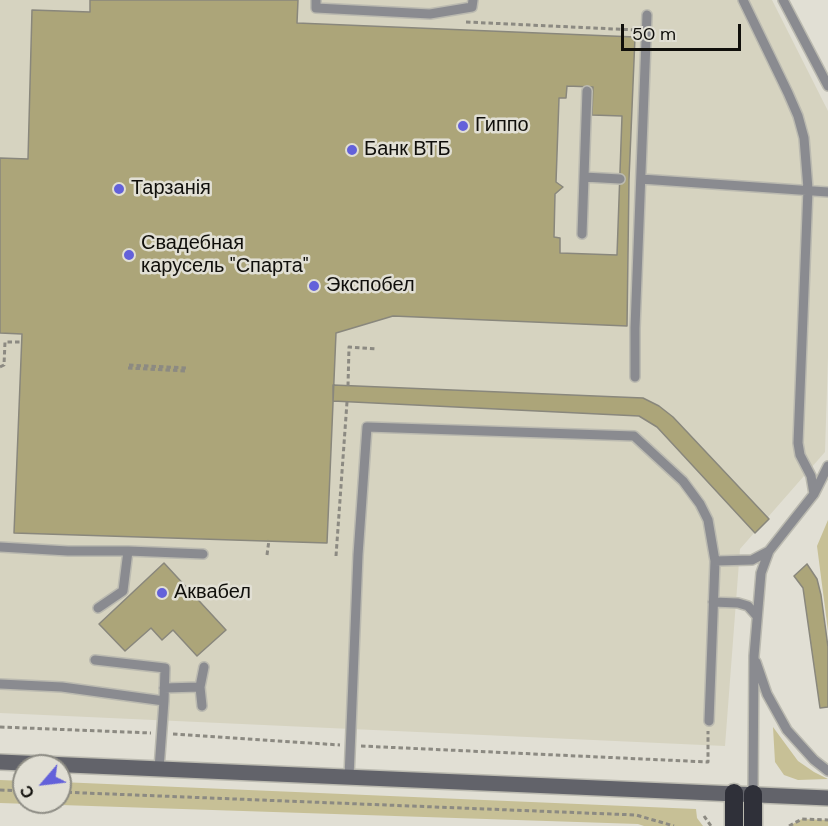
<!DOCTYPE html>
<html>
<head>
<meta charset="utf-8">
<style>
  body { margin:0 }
  #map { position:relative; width:828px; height:826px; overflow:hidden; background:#e1dfd4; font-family:"DM Sans",sans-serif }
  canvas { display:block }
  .north { position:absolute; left:12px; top:754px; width:60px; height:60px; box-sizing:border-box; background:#e1dfd4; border:2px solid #8d8c84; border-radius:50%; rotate:242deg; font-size:16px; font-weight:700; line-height:24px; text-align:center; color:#100f0b }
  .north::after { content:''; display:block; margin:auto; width:21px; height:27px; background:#6361da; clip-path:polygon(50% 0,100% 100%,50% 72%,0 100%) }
  .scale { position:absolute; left:621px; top:24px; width:120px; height:27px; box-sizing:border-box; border:3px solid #100f0b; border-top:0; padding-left:8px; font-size:18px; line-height:21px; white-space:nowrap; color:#100f0b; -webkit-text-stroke:4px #e1dfd4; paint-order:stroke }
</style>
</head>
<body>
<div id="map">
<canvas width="828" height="826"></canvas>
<div class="north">С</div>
<div class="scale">50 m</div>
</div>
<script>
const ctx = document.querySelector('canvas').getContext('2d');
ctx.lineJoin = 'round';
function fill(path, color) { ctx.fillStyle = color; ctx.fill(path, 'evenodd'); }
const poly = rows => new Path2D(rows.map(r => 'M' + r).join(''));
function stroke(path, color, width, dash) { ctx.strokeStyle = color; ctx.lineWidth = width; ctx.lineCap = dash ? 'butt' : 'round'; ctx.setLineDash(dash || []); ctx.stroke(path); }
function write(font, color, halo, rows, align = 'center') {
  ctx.font = font + ' "DM Sans",sans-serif'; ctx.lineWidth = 5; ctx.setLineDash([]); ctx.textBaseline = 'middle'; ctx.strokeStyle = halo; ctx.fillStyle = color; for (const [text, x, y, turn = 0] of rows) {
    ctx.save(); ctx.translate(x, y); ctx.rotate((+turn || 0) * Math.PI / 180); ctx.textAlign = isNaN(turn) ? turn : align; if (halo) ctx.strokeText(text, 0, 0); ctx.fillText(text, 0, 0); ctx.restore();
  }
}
fill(poly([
  [0,0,772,0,828,111,828,357,825,452,740,549,725,746,0,713]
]), '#d6d3c0');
fill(poly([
  [828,520,828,631,817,546],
  [773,727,798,761,814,772,828,779,798,780,784,775,775,762],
  [0,780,24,781,24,802,60,802,60,782,696,809,697,818,703,826,644,826,638,824,0,803],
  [802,819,828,820,828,826,789,826]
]), '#c7c096');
const building = poly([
  [90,0,298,0,297,23,635,37,629,179,627,326,393,316,336,333,327,543,14,533,22,334,0,333,0,158,28,159,32,10,90,12,90,0],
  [567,86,593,87,592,115,622,116,617,255,560,253,560,238,554,237,555,194,563,187,556,182,559,98,566,98,567,86],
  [333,385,643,398,659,406,673,417,769,519,755,533,657,427,639,416,333,401,333,385],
  [164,563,226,630,197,656,173,630,162,640,151,628,125,651,99,624,164,563],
  [807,564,817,579,821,595,828,647,828,707,820,708,803,588,794,576,807,564]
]);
fill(building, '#aca579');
stroke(building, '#89877c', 1.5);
const lane = poly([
  [316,0,316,8,430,14,472,7,473,0],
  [743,0,788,93,798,116,804,138,808,189,798,443,800,455,811,476,814,494],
  [783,0,828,86],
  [587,91,584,177,620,179],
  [641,179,828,192],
  [582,234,584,177],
  [635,377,635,328,647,15],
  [0,547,68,551,128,551,123,591,98,608],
  [128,551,203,554],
  [715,561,752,560,769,551],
  [713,602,738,603,748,606,756,615],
  [95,660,165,668,164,701],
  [756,662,767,694,787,730,814,760,828,771],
  [0,684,62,687,164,701,159,769],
  [164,688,200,687],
  [202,706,200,687,204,667],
  [349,778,358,555,367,427,634,436,683,481,700,504,708,520,715,561,709,721],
  [753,794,754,656,761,573,769,551,814,494,828,466]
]);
const secondary = poly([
  [0,762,828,798]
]);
const highway = poly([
  [753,794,753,826],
  [734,826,734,793]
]);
stroke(lane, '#bbbab0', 12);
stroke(secondary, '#bbbab0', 18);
stroke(highway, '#bbbab0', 21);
stroke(poly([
  [466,22,636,30],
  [129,365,186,368],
  [0,367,4,365,5,342,22,342],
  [128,368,186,371],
  [348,386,349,347,377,349],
  [267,555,269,540],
  [336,556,347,402],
  [0,727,151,733],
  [173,734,340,745],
  [361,746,708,762,708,731],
  [0,790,24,791],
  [60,792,636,815,674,826],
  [704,816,711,826],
  [789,826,802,819,828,820]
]), '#8c8a82', 3, [4.5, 3]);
stroke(lane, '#8a8b90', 9);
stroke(secondary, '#62636a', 15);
stroke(highway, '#2f3039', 18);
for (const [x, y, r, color] of [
  [463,126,6,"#6361da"],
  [352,150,6,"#6361da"],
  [119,189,6,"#6361da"],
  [129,255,6,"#6361da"],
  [314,286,6,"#6361da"],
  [162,593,6,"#6361da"]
]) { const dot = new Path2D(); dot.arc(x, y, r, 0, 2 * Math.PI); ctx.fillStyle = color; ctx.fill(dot); stroke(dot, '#e1dfd4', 2); }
write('20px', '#100f0b', '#e1dfd4', [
  ["Гиппо",475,126],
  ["Банк ВТБ",364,150],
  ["Тарзанія",131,189],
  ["Свадебная",141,244],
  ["карусель \"Спарта\"",141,267],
  ["Экспобел",326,286],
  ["Аквабел",174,593]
], 'left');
</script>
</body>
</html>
